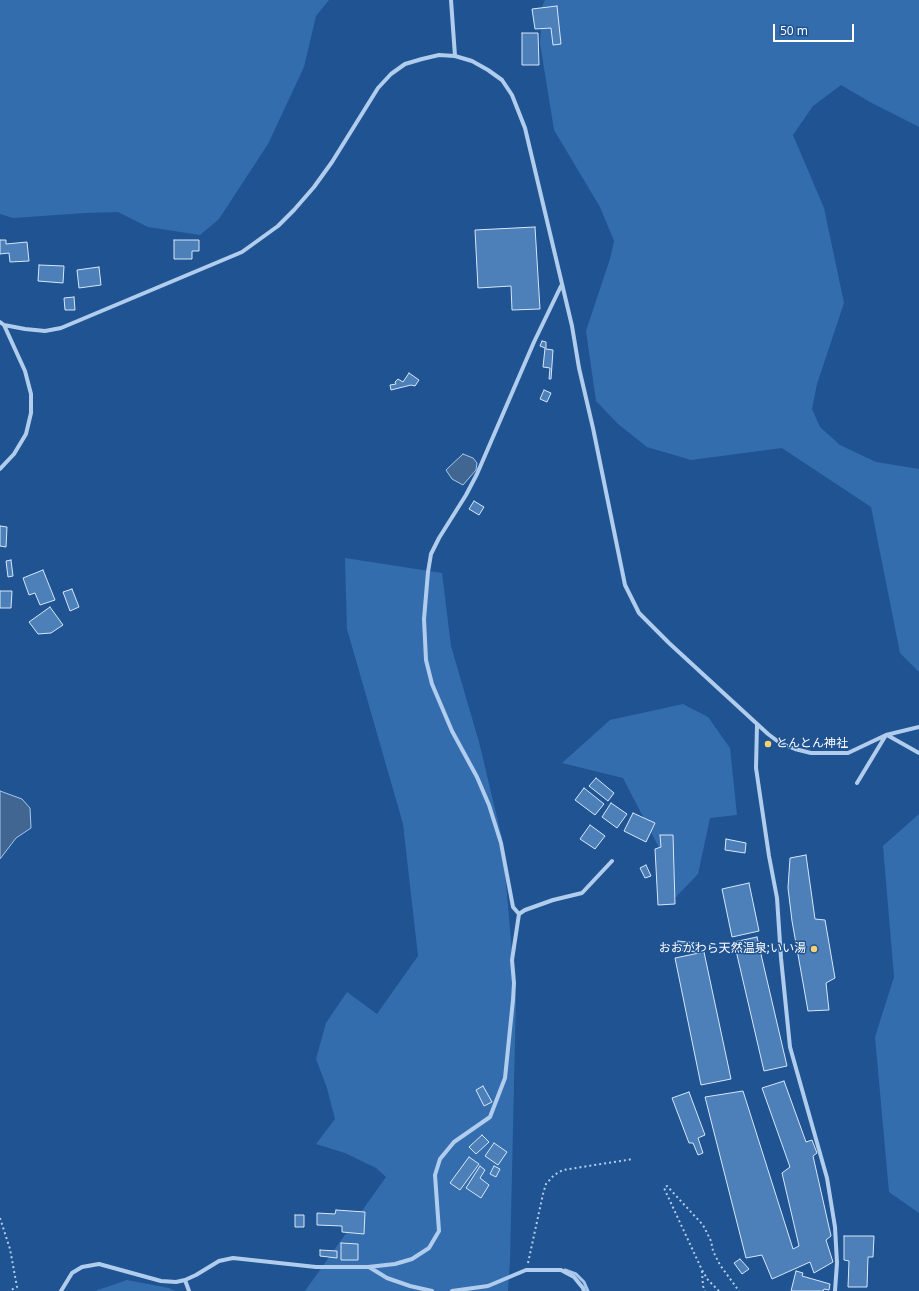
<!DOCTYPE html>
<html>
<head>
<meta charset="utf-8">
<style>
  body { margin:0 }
  #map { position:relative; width:919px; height:1291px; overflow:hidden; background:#205391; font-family:"Noto Sans",sans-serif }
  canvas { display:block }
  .scale { position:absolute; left:773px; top:24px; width:81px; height:18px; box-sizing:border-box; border:2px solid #fff; border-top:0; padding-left:5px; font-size:12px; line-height:14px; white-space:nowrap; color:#fff; -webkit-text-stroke:3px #205391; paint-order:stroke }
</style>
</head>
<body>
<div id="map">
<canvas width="919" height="1291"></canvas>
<div class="scale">50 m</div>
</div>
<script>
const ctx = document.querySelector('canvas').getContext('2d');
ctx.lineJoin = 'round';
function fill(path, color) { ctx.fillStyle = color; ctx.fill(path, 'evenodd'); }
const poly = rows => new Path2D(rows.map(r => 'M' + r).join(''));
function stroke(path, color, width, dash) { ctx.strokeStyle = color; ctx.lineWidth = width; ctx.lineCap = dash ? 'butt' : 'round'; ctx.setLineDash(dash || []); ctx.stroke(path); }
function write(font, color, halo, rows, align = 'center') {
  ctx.font = font + ' "Noto Sans","Noto Sans JP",sans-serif'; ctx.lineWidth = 3; ctx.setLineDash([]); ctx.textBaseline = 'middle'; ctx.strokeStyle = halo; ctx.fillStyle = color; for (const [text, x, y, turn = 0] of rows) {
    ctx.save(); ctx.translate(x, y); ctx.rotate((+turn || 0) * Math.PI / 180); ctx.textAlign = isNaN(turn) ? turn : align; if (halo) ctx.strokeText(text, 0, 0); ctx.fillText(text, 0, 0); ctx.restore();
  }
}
fill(poly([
  [0,0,329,0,316,16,304,67,268,144,219,219,200,235,148,227,118,212,85,213,13,218,0,214],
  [545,0,919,0,919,127,870,102,841,85,813,106,793,135,824,208,844,303,817,384,812,409,820,427,840,445,876,462,919,469,919,672,900,653,871,507,782,448,691,460,647,447,618,424,596,401,586,331,610,259,614,241,600,207,554,130,540,43,542,7],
  [345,558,442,573,451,646,479,742,502,838,516,997,510,1260,508,1291,305,1291,386,1177,376,1168,345,1153,316,1144,335,1119,327,1088,316,1059,326,1023,347,992,377,1014,418,956,403,824,347,629],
  [683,704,708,717,730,748,737,815,710,818,698,874,674,899,669,867,623,778,562,763,610,720],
  [919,814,919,1213,889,1192,875,1037,894,977,883,846],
  [127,1280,169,1288,175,1291,95,1291]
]), '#346dae');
const water = poly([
  [463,454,473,458,477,463,476,470,463,485,452,479,446,470,463,454],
  [0,791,22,799,30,808,31,828,16,838,0,859,0,791]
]);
fill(water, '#416692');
stroke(water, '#a5c8ee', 1);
stroke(poly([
  [565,1270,576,1274,584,1282,588,1291]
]), '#a5c8ee', 3);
const building = poly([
  [557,6,561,44,553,45,551,28,535,29,532,9,557,6],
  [522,33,538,33,539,65,522,65,522,33],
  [535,227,540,309,512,310,511,286,478,288,475,230,535,227],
  [0,240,6,240,6,244,27,242,29,261,10,262,9,253,0,254,0,240],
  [174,240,199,240,199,251,192,251,192,259,174,259,174,240],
  [39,265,64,266,63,283,38,281,39,265],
  [99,267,101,285,79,288,77,270,99,267],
  [74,297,75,310,65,310,64,298,74,297],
  [542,341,546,342,546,349,553,350,551,379,549,379,550,368,543,367,545,348,540,346,542,341],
  [409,373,419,380,415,386,411,385,391,390,390,385,396,384,395,382,398,379,403,382,409,373],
  [544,390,551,393,547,402,540,399,544,390],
  [474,501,484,507,479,515,469,509,474,501],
  [0,526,7,527,6,547,0,546,0,526],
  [11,560,13,576,8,577,6,561,11,560],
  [43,570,55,600,40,605,35,593,29,595,23,578,43,570],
  [72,589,79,607,70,611,63,592,72,589],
  [0,591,12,591,11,608,0,608,0,591],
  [50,607,63,625,51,633,38,634,29,622,50,607],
  [596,778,614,793,608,801,589,786,596,778],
  [584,788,604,804,595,815,575,800,584,788],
  [611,803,627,814,617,828,602,817,611,803],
  [633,813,655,823,646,842,624,831,633,813],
  [590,825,605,836,595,849,580,839,590,825],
  [660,835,673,835,675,904,658,905,655,849,661,847,660,835],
  [726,839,746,843,745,853,725,850,726,839],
  [806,855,815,919,825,920,835,978,826,983,829,1010,808,1011,792,921,788,888,790,858,806,855],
  [646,865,651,876,645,878,640,868,646,865],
  [749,883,759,931,732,937,722,889,749,883],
  [757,937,787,1066,764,1071,734,942,757,937],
  [678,941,697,943,697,952,677,950,678,941],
  [704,952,731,1079,701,1085,675,958,704,952],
  [784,1081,806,1142,812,1140,817,1153,813,1156,831,1236,826,1240,833,1262,814,1273,810,1262,772,1279,762,1255,746,1258,705,1097,743,1091,793,1249,799,1246,782,1173,790,1167,762,1088,784,1081],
  [483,1086,492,1102,484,1106,476,1090,483,1086],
  [689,1092,705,1135,698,1138,703,1153,698,1155,693,1143,689,1143,672,1098,689,1092],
  [482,1135,489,1142,476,1154,469,1147,482,1135],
  [494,1143,507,1152,498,1165,485,1156,494,1143],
  [469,1157,479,1164,460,1190,450,1183,469,1157],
  [480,1166,485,1170,480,1178,489,1185,481,1198,466,1188,480,1166],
  [494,1166,500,1169,496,1177,490,1174,494,1166],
  [336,1210,365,1212,364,1234,342,1232,342,1226,317,1225,317,1213,335,1214,336,1210],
  [295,1215,304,1215,304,1227,295,1227,295,1215],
  [844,1236,874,1236,873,1257,868,1257,867,1287,848,1287,849,1261,844,1260,844,1236],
  [341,1243,358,1244,358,1260,341,1260,341,1243],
  [320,1250,337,1251,337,1258,320,1256,320,1250],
  [740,1259,749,1269,742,1274,734,1263,740,1259],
  [796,1271,803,1273,802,1276,830,1284,829,1290,824,1289,823,1291,791,1291,796,1271]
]);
fill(building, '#4d7fb9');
stroke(building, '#d6e7f9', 1);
stroke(poly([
  [0,1218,10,1249,17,1287,9,1291],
  [528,1263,543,1194,546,1184,554,1175,563,1170,633,1159],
  [702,1271,703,1286,705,1291],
  [719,1291,708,1280,702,1270,664,1188,667,1186,703,1225,711,1241,713,1251,720,1265,739,1291]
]), '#b1cded', 2, [2, 3]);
stroke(poly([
  [451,0,455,56],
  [0,322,4,325,25,329,45,331,61,328,242,252,278,226,294,210,314,187,332,162,378,88,391,74,405,64,422,59,439,55,455,56,472,61,488,70,502,80,512,95,525,128,572,326,579,368,593,428,625,585,639,613,669,643,768,734,780,743,795,749,811,753,848,753,886,735,919,727],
  [0,469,14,454,26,434,31,413,31,394,25,371,4,325],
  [757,725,756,768,769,856,777,898,781,958,790,1047,827,1178,835,1227,837,1263,835,1291],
  [887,735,919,753],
  [857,783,886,735],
  [519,914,525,910,553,900,582,893,612,861],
  [369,1267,387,1278,410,1286,432,1291],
  [185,1280,189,1291],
  [61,1291,72,1273,82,1267,99,1264,161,1281,176,1282,185,1280,196,1275,219,1261,233,1258,316,1267,368,1267,395,1264,412,1259,429,1248,439,1231,435,1175,440,1159,454,1142,490,1117,505,1078,513,1000,514,983,512,960,519,914,513,907,501,843,489,805,477,777,452,731,432,684,426,660,424,619,428,572,431,554,439,538,466,495,477,474,534,342,561,286],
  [452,1291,488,1286,526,1270,561,1270,574,1277,583,1288,584,1291]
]), '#b1cded', 4);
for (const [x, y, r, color] of [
  [768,744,4,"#fad172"],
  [814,949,4,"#fad172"]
]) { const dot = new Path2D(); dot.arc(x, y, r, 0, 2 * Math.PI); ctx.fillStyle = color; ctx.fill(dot); stroke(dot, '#205391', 1.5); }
write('12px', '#fff', '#205391', [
  ["とんとん神社",776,744],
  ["おおがわら天然温泉;いい湯",806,949,"right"]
], 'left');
</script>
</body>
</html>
